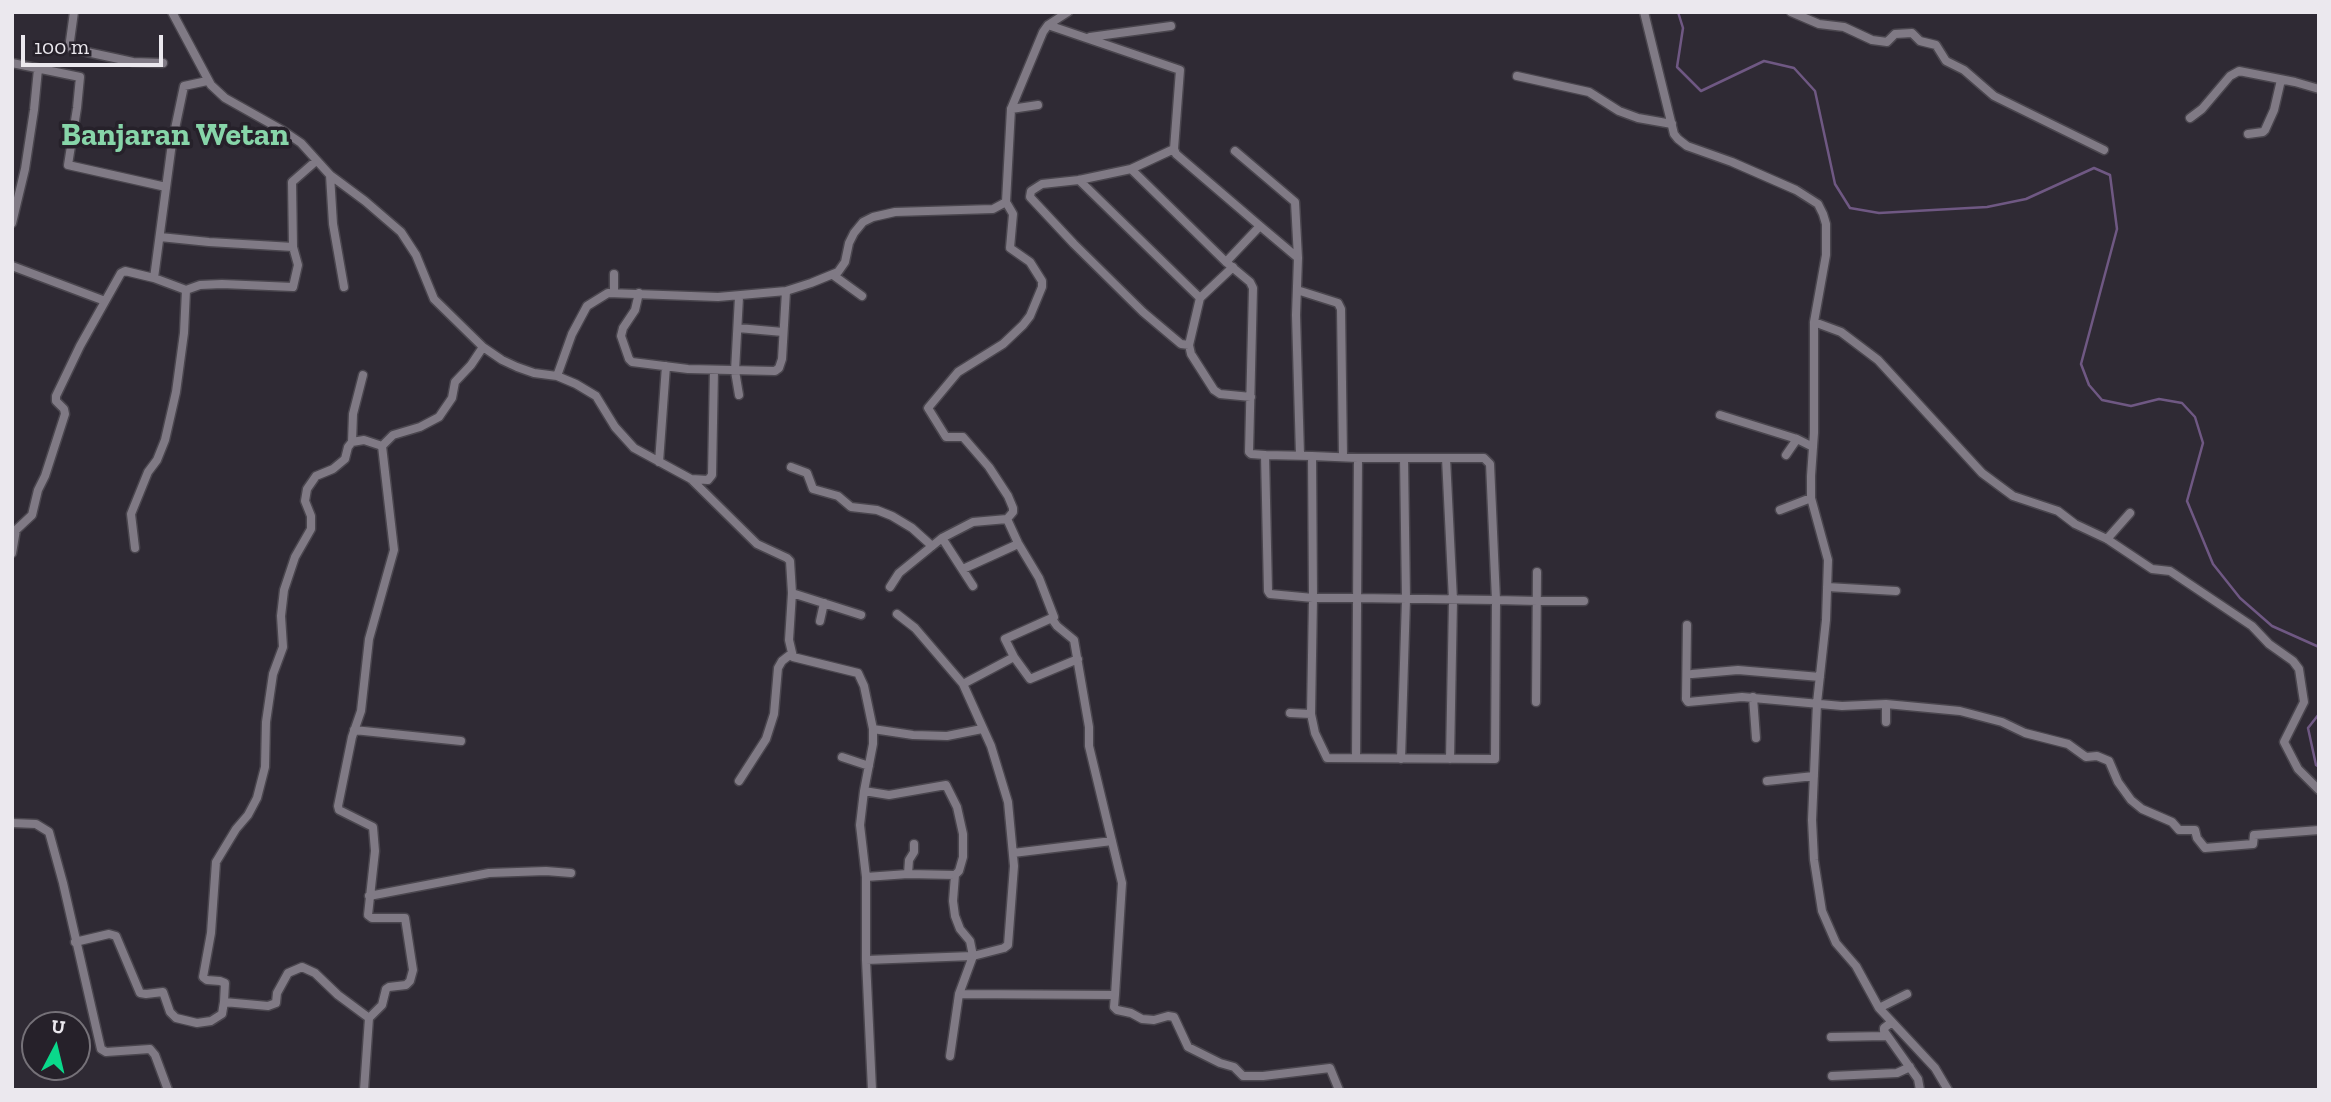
<!DOCTYPE html>
<html>
<head>
<meta charset="utf-8">
<style>
  body { margin:0 }
  #map { position:relative; width:2331px; height:1102px; overflow:hidden; background:#2f2a34; font-family:"Zilla Slab",serif }
  canvas { display:block }
  .frame { position:absolute; inset:0; border:14px solid #ebe8ee; pointer-events:none }
  .north { position:absolute; left:21px; top:1011px; width:70px; height:70px; box-sizing:border-box; background:#26212a; border:2px solid #757178; border-radius:50%; rotate:7deg; font-size:19px; font-weight:700; line-height:28px; text-align:center; color:#ebe8ee }
  .north::after { content:''; display:block; margin:auto; width:24px; height:32px; background:#0ad98b; clip-path:polygon(50% 0,100% 100%,50% 72%,0 100%) }
  .scale { position:absolute; left:21px; top:35px; width:142px; height:32px; box-sizing:border-box; border:4px solid #ebe8ee; border-top:0; padding-left:9px; font-size:21px; line-height:24px; white-space:nowrap; color:#ebe8ee; -webkit-text-stroke:5px #26212a; paint-order:stroke }
</style>
</head>
<body>
<div id="map">
<canvas width="2331" height="1102"></canvas>
<div class="frame"></div>
<div class="north">U</div>
<div class="scale">100 m</div>
</div>
<script>
const ctx = document.querySelector('canvas').getContext('2d');
ctx.lineJoin = 'round';
const poly = rows => new Path2D(rows.map(r => 'M' + r).join(''));
function stroke(path, color, width, dash) { ctx.strokeStyle = color; ctx.lineWidth = width; ctx.lineCap = dash ? 'butt' : 'round'; ctx.setLineDash(dash || []); ctx.stroke(path); }
function write(font, color, halo, rows, align = 'center') {
  ctx.font = font + ' "Zilla Slab",serif'; ctx.lineWidth = 7; ctx.setLineDash([]); ctx.textBaseline = 'middle'; ctx.strokeStyle = halo; ctx.fillStyle = color; for (const [text, x, y, turn = 0] of rows) {
    ctx.save(); ctx.translate(x, y); ctx.rotate((+turn || 0) * Math.PI / 180); ctx.textAlign = isNaN(turn) ? turn : align; if (halo) ctx.strokeText(text, 0, 0); ctx.fillText(text, 0, 0); ctx.restore();
  }
}
stroke(poly([
  [1678,12,1683,28,1677,67,1701,91,1764,61,1794,68,1815,91,1835,184,1850,208,1879,213,1987,207,2026,199,2094,168,2110,175,2117,229,2081,364,2089,385,2102,400,2131,406,2159,399,2182,403,2195,417,2203,443,2187,501,2213,564,2240,598,2272,626,2319,647],
  [2319,714,2308,728,2316,765,2319,767]
]), '#6f5883', 2.5);
const minor = poly([
  [74,12,70,41,70,47,73,49,133,62,163,63],
  [172,12,211,85,225,98,282,130,301,143,330,175,365,201,401,232,416,255,434,299,483,347,502,360,517,367,534,373,557,376,576,384,596,396,615,427,634,448,691,479,757,544,787,558,790,561,792,593,789,640,793,657,858,673,864,686,873,729,873,744,864,791,860,825,866,877,866,960,872,1090],
  [1644,12,1674,134,1678,139,1687,146,1732,162,1796,190,1818,204,1823,214,1826,224,1826,255,1814,322,1814,433,1811,476,1811,498,1828,560,1826,620,1817,703,1812,820,1814,860,1822,911,1836,943,1856,966,1879,1008,1935,1068,1948,1090],
  [1791,12,1819,24,1844,27,1872,40,1887,42,1895,34,1912,33,1920,41,1936,45,1946,61,1964,70,1994,96,2104,150],
  [1048,25,1180,70,1174,149,1176,154,1260,226,1226,262],
  [1090,37,1171,26],
  [12,63,80,77,77,108,68,165,166,187],
  [1517,76,1589,92,1619,111,1638,118,1672,124],
  [1011,109,1038,105],
  [2190,118,2202,109,2230,76,2239,71,2295,82,2319,89],
  [2248,134,2263,132,2265,130,2274,110,2281,80],
  [1174,149,1131,169,1079,180,1042,184,1031,191,1030,197,1074,244,1143,312,1181,344,1189,345,1200,298,1233,267],
  [1235,151,1295,202,1298,258],
  [1131,169,1226,262,1250,282,1253,288,1249,452,1251,454,1265,455],
  [330,175,333,224,344,287],
  [1079,180,1200,298],
  [12,223,25,169,34,110,38,69],
  [1260,226,1298,258,1296,315,1300,455],
  [160,237,209,242,293,247,292,182,316,161],
  [12,266,105,301],
  [833,275,862,296],
  [186,290,200,285,222,284,293,287,298,265,293,247],
  [1297,290,1338,303,1341,309,1343,457],
  [614,292,614,274],
  [639,293,635,310,623,328,621,336,629,359,632,362,688,369,775,371,779,368,782,359,786,291],
  [1814,322,1841,332,1878,360,1982,473,2013,496,2058,511,2075,524,2107,539,2152,569,2170,571,2252,626,2269,644,2293,661,2299,669,2304,702,2284,742,2298,769,2319,790],
  [738,328,783,332],
  [1189,345,1191,354,1214,390,1220,394,1251,397],
  [363,375,353,414,352,442,348,447,345,459,333,469,316,476,307,489,305,501,311,516,311,529,295,557,284,590,281,616,283,647,273,674,266,722,265,767,257,798,248,815,236,829,216,862,211,933,203,977,207,980,220,981,225,983,224,1002,268,1006,276,1003,277,993,288,973,302,967,315,973,338,995,369,1018,364,1090],
  [557,376,572,334,587,306,608,293,718,297,786,291,811,283,838,272,845,262,849,243,854,233,863,222,873,217,895,212,993,209,1006,202],
  [739,395,735,371,739,297],
  [1720,415,1797,439,1813,447],
  [352,442,364,440,382,446],
  [1786,455,1797,439],
  [1312,456,1313,598,1311,714,1315,733,1327,758,1495,759,1496,600,1490,464,1484,458,1358,458,1312,456,1265,455,1268,591,1270,594,1313,598,1355,598,1496,600,1538,601,1584,601],
  [1446,458,1453,600,1450,759],
  [659,462,666,366],
  [791,467,807,473,813,489,838,496,851,507,877,510,892,516,912,528,932,546],
  [691,479,708,480,712,475,714,370],
  [1780,510,1811,498],
  [1007,519,1013,512,1013,508,1008,496,989,467,963,437,946,437,928,408,958,372,1003,344,1023,325,1030,316,1042,287,1042,281,1030,262,1010,248,1013,214,1006,202,1011,109,1043,32,1048,25,1068,12],
  [942,538,973,522,1007,519,1018,543,1039,578,1054,617,1005,639,1014,657],
  [2107,539,2130,513],
  [135,548,131,514,148,472,157,460,165,440,176,392,184,333,186,290,154,278],
  [12,553,16,530,32,515,38,490,45,476,65,414,64,409,56,401,56,396,80,346,121,273,125,271,154,278,172,143,184,86,207,81],
  [963,569,1018,544],
  [890,587,899,573,942,538,973,586],
  [1827,587,1896,591],
  [792,593,861,615],
  [897,614,915,628,963,684],
  [1052,619,1057,626,1074,640,1089,727,1089,746,1122,883,1115,995],
  [820,621,824,603],
  [1687,625,1686,699,1688,702,1742,697,1842,706,1886,704,1960,711,2002,722,2025,733,2068,744,2086,757,2097,756,2109,761,2118,782,2131,800,2142,809,2172,822,2179,830,2195,830,2197,838,2205,848,2253,844,2254,835,2319,830],
  [1692,674,1738,670,1820,677],
  [1753,697,1756,738],
  [1536,702,1537,572],
  [1290,713,1311,714],
  [1886,722,1886,704],
  [873,729,913,735,947,736,982,729],
  [354,730,461,741],
  [842,757,869,766],
  [1356,758,1358,458],
  [1401,759,1406,599,1404,458],
  [739,781,766,739,774,714,778,668,782,661,791,654],
  [1767,781,1814,776],
  [864,791,889,795,946,785,957,807,963,834,963,857,959,871,955,875],
  [12,823,36,824,49,832,63,883,101,1049,106,1052,150,1049,155,1055,168,1090],
  [1013,853,1112,841],
  [908,874,909,860,914,852,914,844],
  [866,877,908,874,955,875,953,901,955,916,960,929,970,941,973,956,959,994,950,1056],
  [369,896,489,873,546,871,571,873],
  [75,942,109,934,116,936,140,993,146,994,163,992,170,1012,176,1018,197,1023,211,1021,222,1014,224,1002],
  [866,960,973,956,1004,948,1008,945,1014,866,1008,802,991,746,963,684,1014,657,1030,679,1078,659],
  [959,994,1115,995,1114,1007,1117,1010,1131,1013,1142,1019,1154,1020,1168,1016,1174,1017,1188,1047,1220,1063,1234,1067,1243,1076,1263,1076,1330,1068,1339,1090],
  [1879,1008,1907,994],
  [369,1018,382,1005,386,989,389,987,406,985,410,981,413,970,405,918,372,918,368,915,375,851,373,827,339,810,338,806,352,737,361,711,369,639,394,550,382,446,393,435,420,427,439,417,452,398,455,382,471,365,483,347],
  [1892,1022,1884,1028,1884,1031,1918,1079,1920,1090],
  [1831,1037,1886,1036],
  [1832,1076,1897,1073,1910,1067]
]);
stroke(minor, '#4a464e', 11);
stroke(minor, '#807a85', 8);
write('bold 32px', '#87d5a9', '#26212a', [
  ["Banjaran Wetan",175,136]
]);
</script>
</body>
</html>
